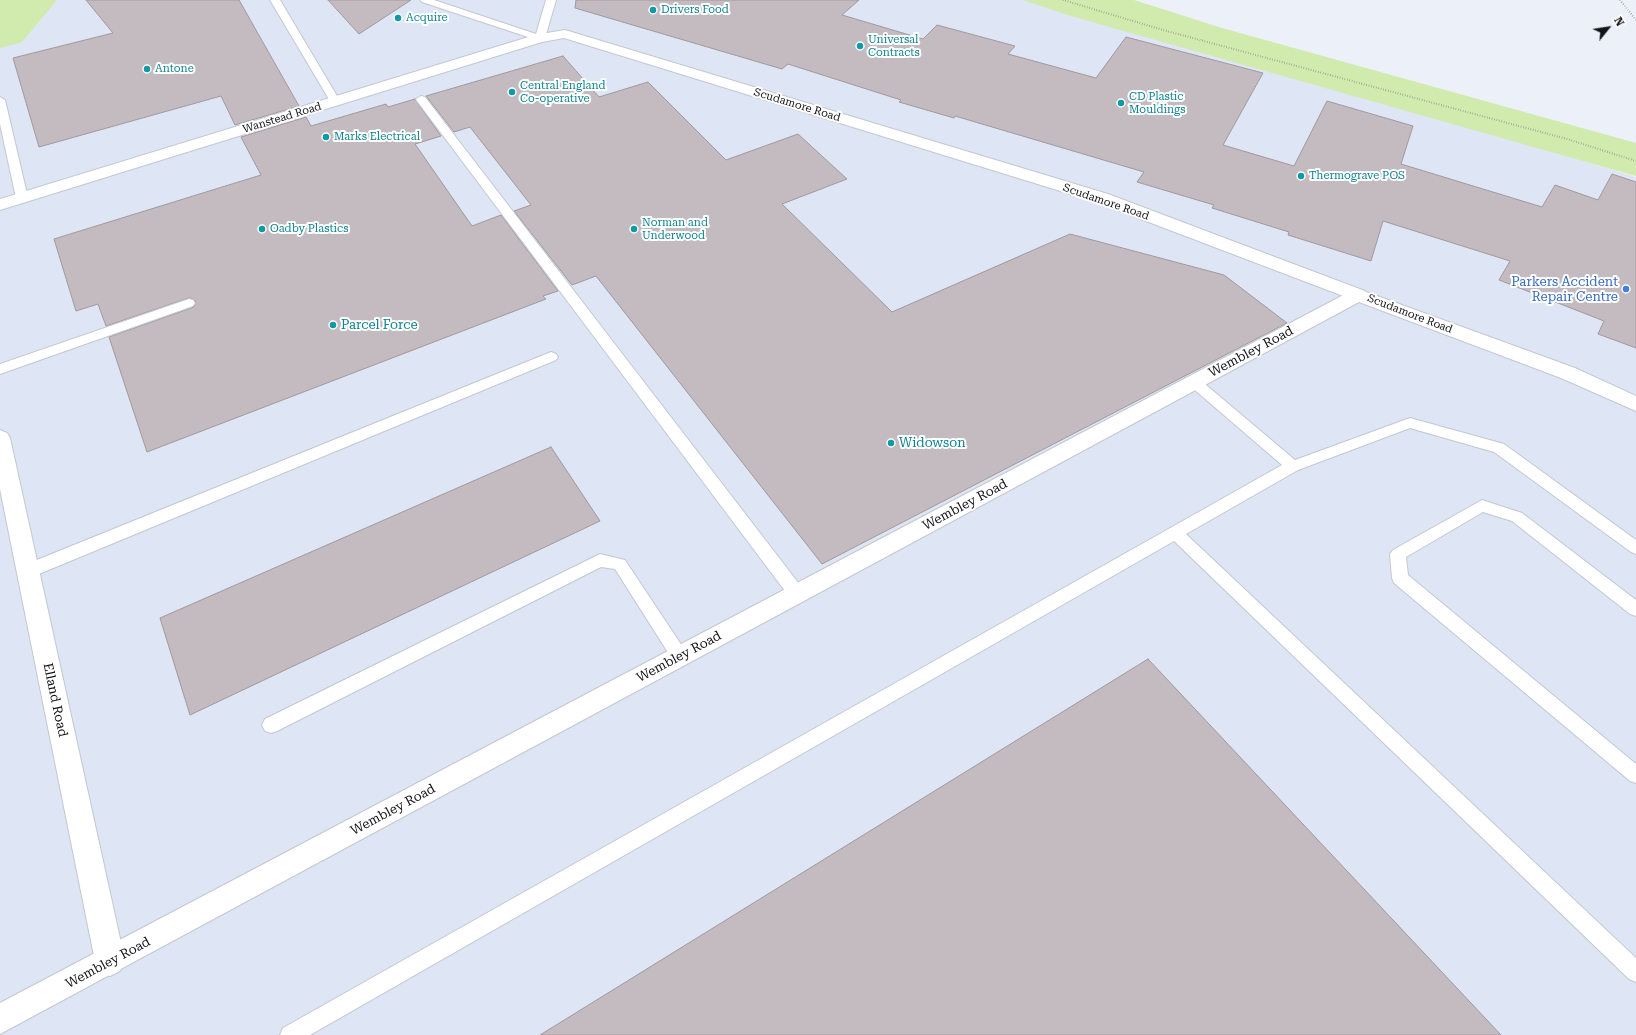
<!DOCTYPE html>
<html>
<head>
<meta charset="utf-8">
<style>
  body { margin:0 }
  #map { position:relative; width:1636px; height:1035px; overflow:hidden; background:#ecf0f8; font-family:"Roboto Serif",serif }
  canvas { display:block }
  .north { position:absolute; left:1588px; top:8px; width:40px; height:40px; -webkit-text-stroke:3px #fff; paint-order:stroke; rotate:60deg; font-size:11px; font-weight:700; line-height:16px; text-align:center; color:#131417 }
  .north::after { content:''; display:block; margin:auto; width:14px; height:18px; background:#131417; clip-path:polygon(50% 0,100% 100%,50% 72%,0 100%) }
</style>
</head>
<body>
<div id="map">
<canvas width="1636" height="1035"></canvas>
<div class="north">N</div>
</div>
<script>
const ctx = document.querySelector('canvas').getContext('2d');
ctx.lineJoin = 'round';
function fill(path, color) { ctx.fillStyle = color; ctx.fill(path, 'evenodd'); }
const poly = rows => new Path2D(rows.map(r => 'M' + r).join(''));
function stroke(path, color, width, dash) { ctx.strokeStyle = color; ctx.lineWidth = width; ctx.lineCap = dash ? 'butt' : 'round'; ctx.setLineDash(dash || []); ctx.stroke(path); }
function write(font, color, halo, rows, align = 'center') {
  ctx.font = font + ' "Roboto Serif",serif'; ctx.lineWidth = 4; ctx.setLineDash([]); ctx.textBaseline = 'middle'; ctx.strokeStyle = halo; ctx.fillStyle = color; for (const [text, x, y, turn = 0] of rows) {
    ctx.save(); ctx.translate(x, y); ctx.rotate((+turn || 0) * Math.PI / 180); ctx.textAlign = isNaN(turn) ? turn : align; if (halo) ctx.strokeText(text, 0, 0); ctx.fillText(text, 0, 0); ctx.restore();
  }
}
fill(poly([
  [0,0,1034,0,1384,104,1515,140,1636,177,1636,1035,0,1035]
]), '#dee5f4');
fill(poly([
  [0,0,57,0,22,42,0,48],
  [1023,0,1134,0,1222,28,1636,143,1636,176,1071,16]
]), '#d1eaad');
const building = poly([
  [86,0,239,0,299,106,235,125,221,96,39,147,13,58,113,33,86,0],
  [328,0,411,0,359,34,328,0],
  [576,0,859,0,842,15,923,39,937,25,1015,46,1008,54,1096,78,1126,37,1263,73,1223,145,1294,166,1327,101,1413,126,1401,164,1542,207,1555,185,1598,200,1612,174,1636,182,1636,348,1598,334,1604,321,1499,280,1510,261,1383,221,1371,261,1288,235,1289,232,1212,208,1214,205,1137,182,1144,172,955,116,954,118,899,102,901,100,788,64,782,69,575,8,576,0],
  [563,56,599,97,648,82,726,160,798,134,847,179,782,204,892,312,1070,234,1224,275,1287,323,822,564,596,276,572,285,514,211,531,205,470,127,454,132,426,96,563,56],
  [415,99,441,136,415,144,472,226,501,215,558,291,543,296,546,299,147,452,109,337,194,307,196,302,193,299,189,298,106,326,98,304,76,311,54,239,261,175,241,137,306,117,311,126,386,104,388,107,415,99],
  [551,447,600,521,190,715,160,618,551,447],
  [1148,659,1501,1035,540,1035,1148,659]
]);
fill(building, '#c3bbc0');
stroke(building, '#a1999e', 1);
const service = poly([
  [270,0,280,0,340,101,339,103,335,104,330,101,270,0],
  [420,0,434,0,536,34,546,0,556,0,545,38,540,41,422,2,420,0],
  [421,96,425,97,803,589,805,594,803,599,797,601,791,599,417,101,416,99,421,96],
  [0,97,5,100,28,198,22,202,16,198,0,124,0,97],
  [189,299,193,300,195,303,193,306,0,374,0,364,189,299],
  [551,352,556,354,558,357,556,360,34,576,28,577,22,576,20,571,22,566,551,352],
  [1194,377,1199,379,1295,460,1410,418,1504,444,1636,540,1636,554,1631,552,1494,452,1410,428,1298,470,1186,534,1636,958,1636,982,1629,979,1174,541,310,1035,280,1035,283,1028,1282,465,1189,385,1187,382,1189,379,1194,377],
  [1482,500,1522,513,1636,600,1636,616,1630,614,1512,521,1483,512,1406,557,1408,575,1636,764,1636,783,1630,781,1394,583,1392,578,1390,554,1393,550,1482,500],
  [600,554,625,560,686,652,688,657,686,662,680,664,674,662,615,569,601,567,277,731,271,733,265,731,262,725,265,719,600,554]
]);
const minor = poly([
  [565,30,1108,194,1365,291,1367,295,1365,299,1358,301,1351,299,1096,202,564,38,542,42,0,210,0,199,535,35,565,30],
  [0,430,7,433,10,438,125,961,120,971,110,976,100,971,95,961,0,489,0,430]
]);
const tertiary = poly([
  [1358,289,1575,368,1636,396,1636,411,1561,378,1359,302,0,1034,0,1003,1351,291,1358,289]
]);
stroke(service, '#c3c7cf', 2);
stroke(minor, '#c3c7cf', 2);
stroke(tertiary, '#c3c7cf', 2);
stroke(poly([
  [1063,0,1163,30,1567,139,1636,161],
  [1620,0,1636,20]
]), '#7f8187', 2, [0.5, 2]);
fill(service, '#fff');
fill(minor, '#fff');
fill(tertiary, '#fff');
for (const [x, y, r, color] of [
  [653,10,4,"#0f9aa8"],
  [398,18,4,"#0f9aa8"],
  [860,46,4,"#0f9aa8"],
  [147,69,4,"#0f9aa8"],
  [512,92,4,"#0f9aa8"],
  [1121,103,4,"#0f9aa8"],
  [326,137,4,"#0f9aa8"],
  [1301,176,4,"#0f9aa8"],
  [262,229,4,"#0f9aa8"],
  [634,229,4,"#0f9aa8"],
  [1626,289,4,"#3f7fe0"],
  [333,325,4,"#0f9aa8"],
  [891,443,4,"#0f9aa8"]
]) { const dot = new Path2D(); dot.arc(x, y, r, 0, 2 * Math.PI); ctx.fillStyle = color; ctx.fill(dot); stroke(dot, '#fff', 1.5); }
write('11px', '#0d838f', '#fff', [
  ["Drivers Food",661,10],
  ["Acquire",406,18],
  ["Universal",868,40],
  ["Contracts",868,53],
  ["Antone",155,69],
  ["Central England",520,86],
  ["Co-operative",520,99],
  ["CD Plastic",1129,97],
  ["Mouldings",1129,110],
  ["Marks Electrical",334,137],
  ["Thermograve POS",1309,176],
  ["Norman and",642,223],
  ["Underwood",642,236],
  ["Oadby Plastics",270,229]
], 'left');
write('11px', '#131417', '#fff', [
  ["Scudamore Road",797,105,17],
  ["Wanstead Road",282,118,-17],
  ["Scudamore Road",1106,202,19],
  ["Scudamore Road",1410,314,21]
]);
write('13px', '#366cbe', '#fff', [
  ["Parkers Accident",1618,282],
  ["Repair Centre",1618,297]
], 'right');
write('13px', '#0d838f', '#fff', [
  ["Parcel Force",341,325],
  ["Widowson",899,443]
], 'left');
write('13px', '#131417', '#fff', [
  ["Wembley Road",1251,352,-28],
  ["Wembley Road",965,505,-28],
  ["Wembley Road",679,657,-28],
  ["Elland Road",55,700,78],
  ["Wembley Road",393,810,-28],
  ["Wembley Road",108,963,-28]
]);
</script>
</body>
</html>
